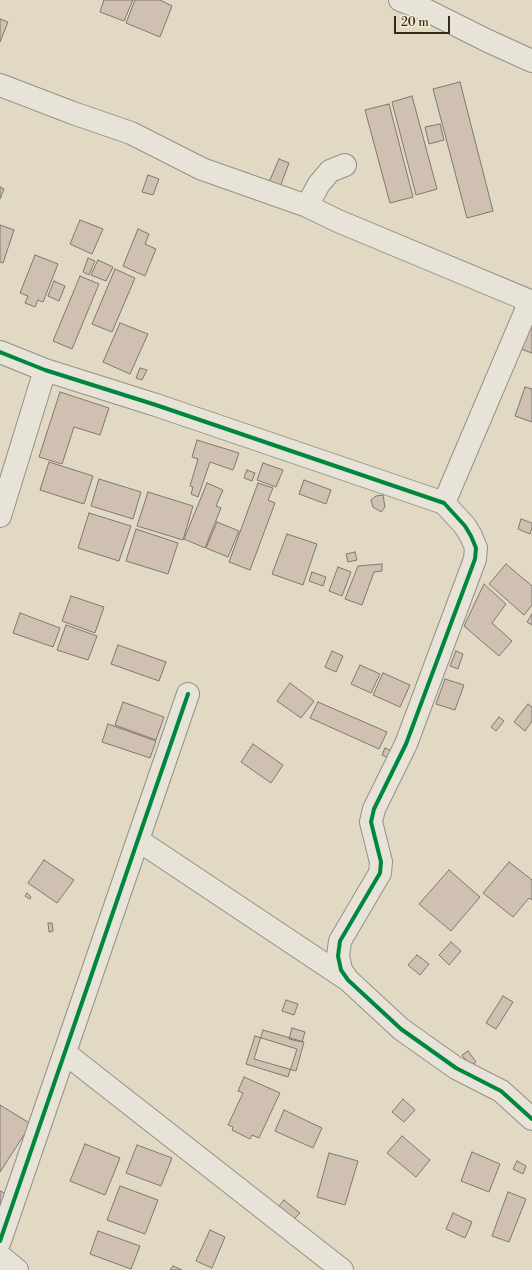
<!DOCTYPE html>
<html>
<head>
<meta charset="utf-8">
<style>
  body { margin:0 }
  #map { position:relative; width:532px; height:1270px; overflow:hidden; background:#e1d9c4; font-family:"Libre Bodoni",serif }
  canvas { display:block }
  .scale { position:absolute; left:394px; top:16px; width:56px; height:18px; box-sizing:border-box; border:2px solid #382a1b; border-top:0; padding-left:5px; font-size:12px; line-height:14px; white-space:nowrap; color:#382a1b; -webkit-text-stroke:3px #f3ead1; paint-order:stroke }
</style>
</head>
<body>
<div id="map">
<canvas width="532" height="1270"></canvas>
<div class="scale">20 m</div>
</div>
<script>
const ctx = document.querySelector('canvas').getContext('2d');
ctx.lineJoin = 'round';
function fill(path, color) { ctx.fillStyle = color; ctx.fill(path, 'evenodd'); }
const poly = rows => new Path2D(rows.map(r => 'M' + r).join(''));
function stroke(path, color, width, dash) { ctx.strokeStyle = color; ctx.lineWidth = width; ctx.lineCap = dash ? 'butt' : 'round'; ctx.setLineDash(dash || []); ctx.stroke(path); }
const building = poly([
  [104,0,133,0,124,21,100,12,104,0],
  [135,0,160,0,172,6,160,37,126,23,135,0],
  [0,19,8,22,0,42,0,19],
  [460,82,493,211,467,218,433,89,460,82],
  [412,96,437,189,416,195,392,102,412,96],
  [389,104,413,197,390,203,365,110,389,104],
  [440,124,444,140,429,144,425,127,440,124],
  [279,159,289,163,280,187,269,182,279,159],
  [148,175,159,179,153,195,142,192,148,175],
  [0,187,4,189,0,199,0,187],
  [80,220,103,229,92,254,70,244,80,220],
  [0,225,14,230,3,263,0,262,0,225],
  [138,229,149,234,145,244,156,249,145,276,123,266,138,229],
  [35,255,58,264,43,302,38,300,35,307,25,303,28,296,20,293,35,255],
  [88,258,95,261,89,275,83,272,88,258],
  [98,260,113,267,106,281,91,275,98,260],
  [115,269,135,278,112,332,92,324,115,269],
  [80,276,99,284,72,349,53,341,80,276],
  [54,281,65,286,59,301,48,296,54,281],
  [120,323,148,334,130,374,103,362,120,323],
  [529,325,532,326,532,353,521,349,529,325],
  [140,368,147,370,142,380,136,378,140,368],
  [525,387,532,389,532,422,515,416,525,387],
  [60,392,109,408,100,435,74,427,62,464,39,457,60,392],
  [197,440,239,453,233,470,210,462,198,497,191,494,193,487,190,486,198,459,192,457,197,440],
  [49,462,93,476,84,504,40,490,49,462],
  [263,463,283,470,276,487,257,480,263,463],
  [247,470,255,473,252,481,244,478,247,470],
  [99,479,141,492,133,519,91,506,99,479],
  [304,480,331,490,326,504,299,494,304,480],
  [207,483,223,490,216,506,221,508,205,548,184,539,207,483],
  [258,483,273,488,268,500,275,503,250,570,229,562,258,483],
  [148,492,193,506,183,540,137,526,148,492],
  [383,495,385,507,381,512,373,507,371,500,376,496,383,495],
  [89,513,131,526,119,561,78,548,89,513],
  [521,519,532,523,532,528,530,534,518,529,521,519],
  [217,522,239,531,228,557,206,548,217,522],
  [136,529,178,543,168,574,126,561,136,529],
  [287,534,317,544,303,585,272,574,287,534],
  [355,552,357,560,348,562,346,554,355,552],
  [382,564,382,571,374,572,362,605,345,599,358,566,382,564],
  [506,564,532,586,532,605,524,615,489,584,506,564],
  [338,567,351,572,342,596,329,591,338,567],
  [312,572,326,577,323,586,309,581,312,572],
  [484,584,506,604,492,623,512,641,499,656,464,626,484,584],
  [71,596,104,607,95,633,62,621,71,596],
  [20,613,60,628,53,647,13,633,20,613],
  [532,614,532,625,527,622,532,614],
  [66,625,97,636,88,660,57,650,66,625],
  [118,645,166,662,159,681,111,664,118,645],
  [332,651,343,656,336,672,325,667,332,651],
  [456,651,463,654,458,669,450,666,456,651],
  [360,665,380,674,371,693,351,684,360,665],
  [383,673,410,685,400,707,373,695,383,673],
  [445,679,464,685,455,710,436,704,445,679],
  [290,683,314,701,301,718,277,701,290,683],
  [123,702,164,717,156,740,115,725,123,702],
  [318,702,387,732,379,749,310,718,318,702],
  [528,704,532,707,532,721,525,731,514,722,528,704],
  [499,717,504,721,496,731,491,727,499,717],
  [108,724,156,741,150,758,102,742,108,724],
  [253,744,283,765,271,783,241,762,253,744],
  [385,748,396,753,393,760,382,755,385,748],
  [44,860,74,880,57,903,28,883,44,860],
  [509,862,532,880,532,900,529,898,513,917,483,893,509,862],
  [449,870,480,897,451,931,419,904,449,870],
  [27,893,31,897,30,899,25,896,27,893],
  [48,923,52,923,53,931,49,932,48,923],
  [451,942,461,951,449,965,439,955,451,942],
  [417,955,429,964,420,975,408,965,417,955],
  [503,996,513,1002,496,1029,486,1023,503,996],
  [286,1000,298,1004,294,1015,282,1011,286,1000],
  [292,1028,305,1032,302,1042,289,1039,292,1028],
  [263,1030,304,1042,296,1071,254,1059,263,1030],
  [255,1036,297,1049,288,1077,246,1064,255,1036],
  [468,1051,476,1062,470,1066,462,1055,468,1051],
  [244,1077,280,1093,259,1138,252,1135,250,1139,232,1130,233,1127,228,1125,243,1093,238,1091,244,1077],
  [403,1099,415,1110,404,1122,392,1112,403,1099],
  [0,1105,31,1124,0,1172,0,1105],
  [284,1110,322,1128,313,1148,275,1131,284,1110],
  [402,1136,430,1160,416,1177,387,1153,402,1136],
  [85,1144,120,1158,105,1195,70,1181,85,1144],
  [137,1145,172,1158,161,1186,126,1173,137,1145],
  [472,1152,500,1164,489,1192,461,1181,472,1152],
  [329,1153,358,1161,345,1205,317,1197,329,1153],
  [517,1161,526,1166,523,1174,513,1169,517,1161],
  [120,1186,158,1200,145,1234,107,1220,120,1186],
  [0,1191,13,1197,0,1215,0,1191],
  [508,1192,526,1199,509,1242,492,1236,508,1192],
  [284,1200,300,1213,294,1219,279,1206,284,1200],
  [453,1213,472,1222,465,1238,446,1229,453,1213],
  [210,1230,225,1237,212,1268,196,1261,210,1230],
  [98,1231,140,1246,131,1269,90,1254,98,1231],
  [173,1266,182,1270,170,1270,173,1266]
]);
fill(building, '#cfc0b2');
stroke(building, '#7f796c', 1);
const minor = poly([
  [400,0,426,10,488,41,532,61],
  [0,85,73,113,131,133,202,169,307,206,319,184,330,171,345,165],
  [307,206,338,221,530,301,444,503],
  [0,352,45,370,156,405,444,503,465,526,471,536,476,548,475,559,406,744,374,809,371,822,381,862,380,873,340,941,338,956,341,970,348,980,401,1029,456,1068,501,1091,532,1119],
  [0,516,45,370],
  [138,840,348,980],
  [65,1053,342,1270],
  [0,1241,188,694],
  [0,1256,17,1270]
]);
stroke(minor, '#979083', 24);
stroke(minor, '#e7e3d8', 22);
stroke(poly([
  [0,352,45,370,156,405,444,503,465,526,471,536,476,548,475,559,406,744,374,809,371,822,381,862,380,873,340,941,338,956,341,970,348,980,401,1029,456,1068,501,1091,532,1119],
  [0,1241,188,694]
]), '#00873e', 4);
</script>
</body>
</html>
